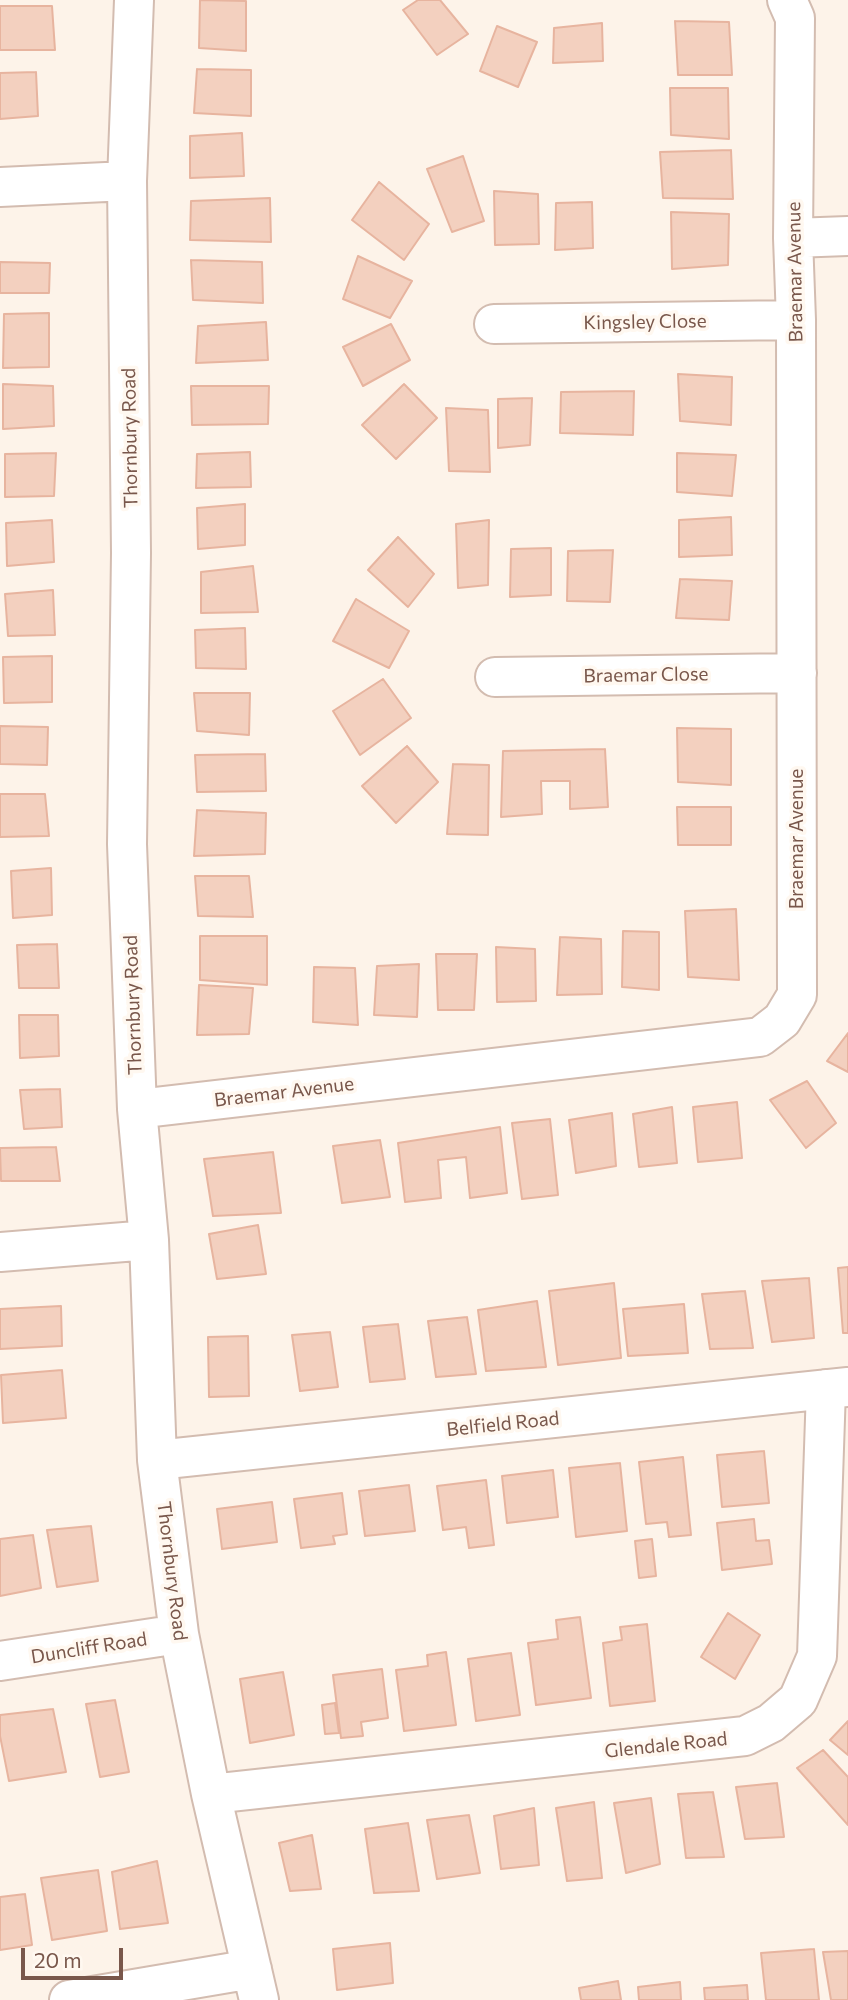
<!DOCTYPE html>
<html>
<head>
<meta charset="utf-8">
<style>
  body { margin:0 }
  #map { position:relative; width:848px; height:2000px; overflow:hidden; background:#fdf3e9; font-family:Commissioner,sans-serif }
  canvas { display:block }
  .scale { position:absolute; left:21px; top:1948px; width:102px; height:32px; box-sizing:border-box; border:4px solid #79574b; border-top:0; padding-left:9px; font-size:21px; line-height:24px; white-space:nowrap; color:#79574b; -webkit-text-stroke:5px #fff8f0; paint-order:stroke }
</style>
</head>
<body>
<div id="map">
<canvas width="848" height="2000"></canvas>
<div class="scale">20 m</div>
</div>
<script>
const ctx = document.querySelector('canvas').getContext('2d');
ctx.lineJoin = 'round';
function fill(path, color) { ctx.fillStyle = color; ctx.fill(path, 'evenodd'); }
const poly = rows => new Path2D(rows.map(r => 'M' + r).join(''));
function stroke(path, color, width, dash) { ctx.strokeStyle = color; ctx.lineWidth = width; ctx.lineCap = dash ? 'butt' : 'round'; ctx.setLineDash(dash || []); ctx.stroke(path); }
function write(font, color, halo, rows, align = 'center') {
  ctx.font = font + ' Commissioner,sans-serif'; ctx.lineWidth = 7; ctx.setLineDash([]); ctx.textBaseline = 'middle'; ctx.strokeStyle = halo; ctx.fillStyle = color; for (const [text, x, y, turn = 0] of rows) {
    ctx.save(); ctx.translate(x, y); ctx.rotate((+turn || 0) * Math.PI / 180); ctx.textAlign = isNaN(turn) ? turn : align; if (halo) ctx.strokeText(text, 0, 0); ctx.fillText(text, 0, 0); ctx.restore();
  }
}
const building = poly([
  [200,0,246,1,246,51,199,48,200,0],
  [418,0,440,0,468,34,437,55,403,10,418,0],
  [0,6,52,6,55,50,0,50,0,6],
  [675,21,729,22,732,75,678,75,675,21],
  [602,23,603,61,553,63,554,28,602,23],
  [497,26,537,42,518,87,480,71,497,26],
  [197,69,251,70,251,116,194,113,197,69],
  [36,72,38,116,0,119,0,73,36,72],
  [670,88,728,88,729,139,671,135,670,88],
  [242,133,244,176,190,178,190,136,242,133],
  [731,150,733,199,663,198,660,152,731,150],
  [463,156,484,221,452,232,427,169,463,156],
  [379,182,429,224,404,260,352,220,379,182],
  [494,191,538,194,539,244,495,245,494,191],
  [270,198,271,242,190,240,191,201,270,198],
  [592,202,593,248,555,250,556,203,592,202],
  [671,212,729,214,728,265,672,269,671,212],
  [358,256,412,281,390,318,343,299,358,256],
  [191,260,262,262,263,303,193,300,191,260],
  [0,262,50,263,49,293,0,293,0,262],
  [49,313,49,367,3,368,4,314,49,313],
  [266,322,268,360,196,363,198,326,266,322],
  [391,324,410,360,363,386,343,347,391,324],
  [678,374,732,377,731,425,680,421,678,374],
  [3,384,53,386,54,426,3,429,3,384],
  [404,384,437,418,396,459,362,425,404,384],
  [191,386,269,386,268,424,192,425,191,386],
  [634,391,633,435,560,433,561,392,634,391],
  [532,398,530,445,498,448,498,399,532,398],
  [446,408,488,410,490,472,449,471,446,408],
  [250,452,251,487,196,488,197,454,250,452],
  [56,453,54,496,5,497,5,454,56,453],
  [677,453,736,455,732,496,677,492,677,453],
  [245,504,245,545,198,549,197,508,245,504],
  [731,517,732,555,679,557,679,520,731,517],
  [52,520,54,562,7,566,6,523,52,520],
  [489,520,488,585,458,588,456,524,489,520],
  [398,537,434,574,408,607,368,570,398,537],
  [551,548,551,595,510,597,511,549,551,548],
  [613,550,610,602,567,601,568,551,613,550],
  [253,566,258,612,201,613,201,572,253,566],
  [680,579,732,581,729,620,676,618,680,579],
  [53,590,55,635,8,636,5,594,53,590],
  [356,599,409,631,389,668,333,641,356,599],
  [245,628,246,669,196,668,195,630,245,628],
  [52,656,52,702,4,703,3,657,52,656],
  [383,679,411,718,360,755,333,711,383,679],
  [194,693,250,693,249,735,197,731,194,693],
  [0,726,48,727,47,765,0,764,0,726],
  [677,728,731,729,731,785,678,782,677,728],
  [407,746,438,782,396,823,362,786,407,746],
  [605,749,608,807,570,809,570,781,541,781,542,814,501,817,503,751,605,749],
  [265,754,266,791,197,792,195,755,265,754],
  [453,764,489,765,488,835,447,834,453,764],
  [0,794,45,794,49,836,0,837,0,794],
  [677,807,731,807,731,845,678,845,677,807],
  [197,810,266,813,265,854,194,856,197,810],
  [51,868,52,915,13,918,11,871,51,868],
  [195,876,249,876,253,917,198,916,195,876],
  [736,909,739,980,688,977,685,911,736,909],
  [623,931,659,932,659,990,622,987,623,931],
  [200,936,267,936,267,985,200,980,200,936],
  [560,937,601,939,602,994,557,995,560,937],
  [57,944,59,988,19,988,17,945,57,944],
  [496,947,535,949,536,1001,497,1002,496,947],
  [436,954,477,954,474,1010,438,1010,436,954],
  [419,964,417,1017,374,1015,377,966,419,964],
  [314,967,355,968,358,1025,313,1022,314,967],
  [199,985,253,988,249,1034,197,1035,199,985],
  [19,1015,58,1015,59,1056,20,1058,19,1015],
  [848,1033,848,1072,827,1061,848,1033],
  [807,1081,836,1123,806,1148,770,1100,807,1081],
  [60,1089,62,1127,24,1129,20,1090,60,1089],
  [737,1102,742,1158,698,1162,693,1107,737,1102],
  [672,1107,677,1163,639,1167,633,1114,672,1107],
  [612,1113,616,1166,576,1173,569,1120,612,1113],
  [550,1119,558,1195,522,1199,512,1123,550,1119],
  [500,1127,507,1193,470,1198,466,1157,438,1160,441,1198,405,1202,398,1143,500,1127],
  [380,1140,390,1197,342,1203,333,1146,380,1140],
  [56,1147,60,1181,1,1181,0,1148,56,1147],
  [273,1152,281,1213,213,1216,204,1159,273,1152],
  [258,1225,266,1274,217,1279,209,1234,258,1225],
  [848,1267,848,1333,843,1333,838,1268,848,1267],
  [809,1278,814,1338,772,1342,762,1281,809,1278],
  [614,1283,621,1358,558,1365,549,1291,614,1283],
  [745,1291,753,1348,710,1349,702,1294,745,1291],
  [537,1301,546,1367,486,1371,478,1310,537,1301],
  [684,1304,688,1353,628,1356,623,1309,684,1304],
  [61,1306,62,1346,0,1349,0,1309,61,1306],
  [467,1317,476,1374,436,1377,428,1321,467,1317],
  [398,1324,405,1379,370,1382,363,1327,398,1324],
  [330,1332,338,1387,300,1391,292,1335,330,1332],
  [248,1336,249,1396,209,1397,208,1337,248,1336],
  [62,1370,66,1418,3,1423,1,1375,62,1370],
  [764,1451,769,1503,722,1507,717,1455,764,1451],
  [683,1457,691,1535,669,1537,667,1522,646,1524,639,1462,683,1457],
  [620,1463,627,1531,576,1537,569,1468,620,1463],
  [553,1470,558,1517,507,1523,502,1476,553,1470],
  [486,1480,494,1545,469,1548,466,1527,443,1530,437,1486,486,1480],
  [409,1485,415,1531,365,1536,359,1491,409,1485],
  [342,1493,347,1534,333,1536,335,1544,301,1548,294,1499,342,1493],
  [272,1502,277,1542,222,1549,217,1509,272,1502],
  [754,1519,756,1541,769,1540,772,1564,722,1570,717,1523,754,1519],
  [91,1526,98,1581,57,1587,47,1530,91,1526],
  [33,1535,41,1588,0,1596,0,1539,33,1535],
  [652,1539,656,1576,639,1578,635,1541,652,1539],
  [728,1613,760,1635,735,1679,701,1657,728,1613],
  [580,1617,591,1698,536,1705,528,1643,558,1639,556,1620,580,1617],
  [647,1624,655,1701,610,1706,603,1643,622,1640,620,1627,647,1624],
  [446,1652,456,1725,404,1731,396,1670,428,1666,427,1655,446,1652],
  [511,1653,520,1715,476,1721,468,1659,511,1653],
  [382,1669,388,1718,361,1722,363,1736,341,1738,333,1675,382,1669],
  [283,1672,294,1735,250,1743,240,1679,283,1672],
  [115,1700,129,1772,100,1777,86,1704,115,1700],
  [335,1703,339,1733,325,1734,322,1705,335,1703],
  [53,1709,66,1772,9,1781,0,1736,0,1715,53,1709],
  [848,1721,848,1755,830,1740,848,1721],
  [823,1750,848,1777,848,1825,797,1768,823,1750],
  [777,1783,784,1837,745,1839,736,1787,777,1783],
  [713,1792,724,1857,686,1858,678,1794,713,1792],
  [651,1798,660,1864,626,1873,614,1803,651,1798],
  [594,1802,602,1878,567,1881,556,1808,594,1802],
  [534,1808,539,1865,501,1869,494,1816,534,1808],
  [469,1815,480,1873,437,1879,427,1820,469,1815],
  [408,1823,419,1891,374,1893,365,1829,408,1823],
  [312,1835,321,1889,290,1891,279,1843,312,1835],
  [157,1861,168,1923,120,1929,112,1872,157,1861],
  [98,1870,107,1931,52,1940,41,1878,98,1870],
  [25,1894,32,1945,0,1950,0,1897,25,1894],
  [390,1943,393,1983,337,1990,333,1949,390,1943],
  [814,1949,819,2000,766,2000,761,1953,814,1949],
  [848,1951,848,2000,831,2000,823,1952,848,1951],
  [618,1981,621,2000,581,2000,579,1988,618,1981],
  [680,1982,681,2000,639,2000,638,1987,680,1982],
  [747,1985,748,2000,705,2000,704,1988,747,1985]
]);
fill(building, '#f3d0bf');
stroke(building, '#e7b49f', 2);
const street = poly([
  [134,0,127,181,131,553,127,844,137,1109,149,1240,157,1460,179,1634,211,1794,259,2000],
  [0,187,127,181],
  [793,238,848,236],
  [494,324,796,320],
  [495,677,797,673],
  [137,1109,760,1037,782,1020,797,995,796,320,793,238,795,18,787,0],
  [0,1252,149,1240],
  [157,1460,848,1387],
  [0,1661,179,1634],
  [211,1794,745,1736,771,1723,798,1700,817,1656,826,1389],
  [69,2000,252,1969]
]);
stroke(street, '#d3bcb0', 42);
stroke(street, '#fff', 38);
write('19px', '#79574b', '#fff8f0', [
  ["Braemar Avenue",795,272,-91],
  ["Kingsley Close",645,322,-1],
  ["Thornbury Road",130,438,-91],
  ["Braemar Close",646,675,-1],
  ["Braemar Avenue",797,839,-90],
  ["Thornbury Road",133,1005,-92],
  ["Braemar Avenue",284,1092,-7],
  ["Belfield Road",503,1424,-6],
  ["Thornbury Road",172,1571,83],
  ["Duncliff Road",89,1648,-9],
  ["Glendale Road",666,1745,-6]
]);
</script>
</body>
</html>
